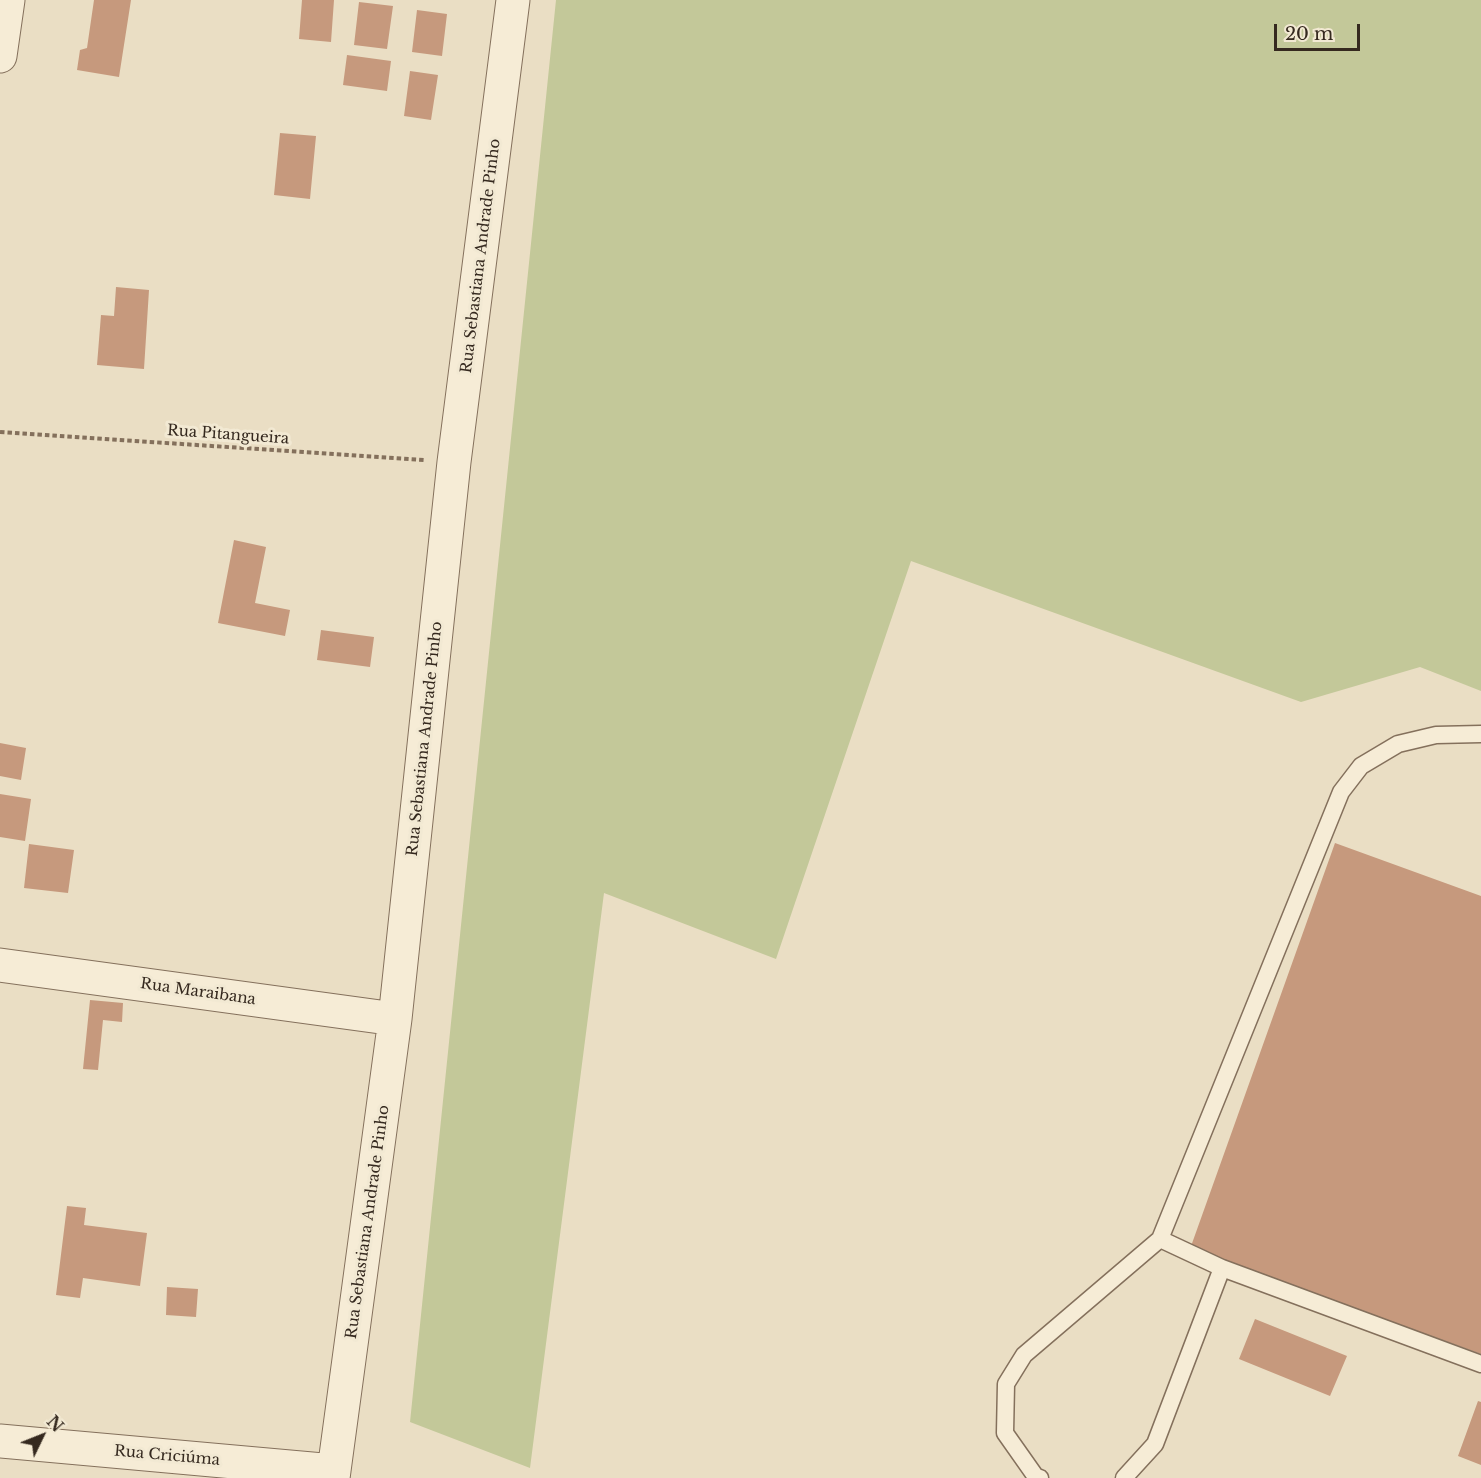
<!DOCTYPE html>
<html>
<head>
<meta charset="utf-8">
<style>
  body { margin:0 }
  #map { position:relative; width:1481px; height:1478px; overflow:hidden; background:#eadec4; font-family:"Libre Baskerville",serif }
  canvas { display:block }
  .north { position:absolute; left:12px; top:1406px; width:60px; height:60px; -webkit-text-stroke:4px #f2e9d3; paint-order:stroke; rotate:47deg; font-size:16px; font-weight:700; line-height:24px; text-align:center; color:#35291f }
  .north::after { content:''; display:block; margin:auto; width:21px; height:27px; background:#35291f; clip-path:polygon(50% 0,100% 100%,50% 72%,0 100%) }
  .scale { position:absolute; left:1274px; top:24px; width:86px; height:27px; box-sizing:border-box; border:3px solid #35291f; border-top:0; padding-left:8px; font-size:18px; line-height:21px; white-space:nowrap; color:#35291f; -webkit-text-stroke:4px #f2e9d3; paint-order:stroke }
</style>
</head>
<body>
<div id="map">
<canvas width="1481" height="1478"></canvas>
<div class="north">N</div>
<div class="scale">20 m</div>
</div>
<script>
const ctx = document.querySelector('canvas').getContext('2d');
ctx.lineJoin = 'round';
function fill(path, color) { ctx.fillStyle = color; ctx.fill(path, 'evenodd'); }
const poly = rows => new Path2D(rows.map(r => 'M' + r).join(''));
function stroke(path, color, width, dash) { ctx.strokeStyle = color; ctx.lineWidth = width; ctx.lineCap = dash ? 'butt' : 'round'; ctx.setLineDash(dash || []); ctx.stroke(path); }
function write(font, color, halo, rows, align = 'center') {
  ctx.font = font + ' "Libre Baskerville",serif'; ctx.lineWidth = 6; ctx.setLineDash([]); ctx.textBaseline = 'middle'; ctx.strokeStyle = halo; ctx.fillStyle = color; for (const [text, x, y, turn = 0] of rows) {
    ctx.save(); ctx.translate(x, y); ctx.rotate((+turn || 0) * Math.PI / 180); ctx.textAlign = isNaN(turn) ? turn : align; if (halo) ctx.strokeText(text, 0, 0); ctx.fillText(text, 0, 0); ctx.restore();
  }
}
fill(poly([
  [556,0,1481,0,1481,691,1420,667,1301,702,911,561,776,959,604,893,530,1468,410,1422]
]), '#c3c899');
fill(poly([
  [94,0,131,0,119,77,77,70,80,50,87,48],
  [302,0,334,0,331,42,299,39],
  [359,2,393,6,387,49,354,45],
  [417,10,447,14,442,56,412,52],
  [347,55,391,61,387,91,343,85],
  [410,71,438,75,431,120,404,116],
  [280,133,316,136,310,199,274,195],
  [116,287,149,290,144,369,97,365,101,315,114,316],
  [234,540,266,547,255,603,290,610,285,636,218,623],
  [321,630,374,637,370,667,317,660],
  [0,743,26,748,21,780,0,776],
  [0,794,31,799,25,841,0,837],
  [1335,843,1481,896,1481,1354,1190,1249],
  [29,844,74,850,68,893,24,888],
  [90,1000,123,1003,122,1022,103,1020,98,1070,83,1069],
  [67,1206,86,1208,84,1225,147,1233,140,1286,83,1278,80,1298,56,1295],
  [167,1287,198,1289,196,1317,166,1315],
  [1255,1319,1347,1356,1330,1396,1239,1359],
  [1478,1401,1481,1402,1481,1465,1458,1456]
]), '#c6997d');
const lane = poly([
  [1160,1239,1222,1268,1481,1364],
  [1040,1478,1036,1477,1005,1433,1006,1384,1024,1355,1160,1239,1341,792,1361,766,1398,744,1436,735,1481,734],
  [1124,1478,1155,1444,1222,1268]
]);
const street = poly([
  [0,56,8,0],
  [0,965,395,1019],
  [0,1441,334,1471],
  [333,1478,395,1019,454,462,513,0]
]);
stroke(lane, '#84705c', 19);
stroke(street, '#84705c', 35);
stroke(poly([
  [0,432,424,460]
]), '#84705c', 4, [4.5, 3]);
stroke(lane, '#f6ecd6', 16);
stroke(street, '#f6ecd6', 33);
write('15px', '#35291f', '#f2e9d3', [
  ["Rua Sebastiana Andrade Pinho",481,256,-83],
  ["Rua Pitangueira",228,435,4],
  ["Rua Sebastiana Andrade Pinho",425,739,-84],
  ["Rua Maraibana",198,992,8],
  ["Rua Sebastiana Andrade Pinho",368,1222,-82],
  ["Rua Criciúma",167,1456,5]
]);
</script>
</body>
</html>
